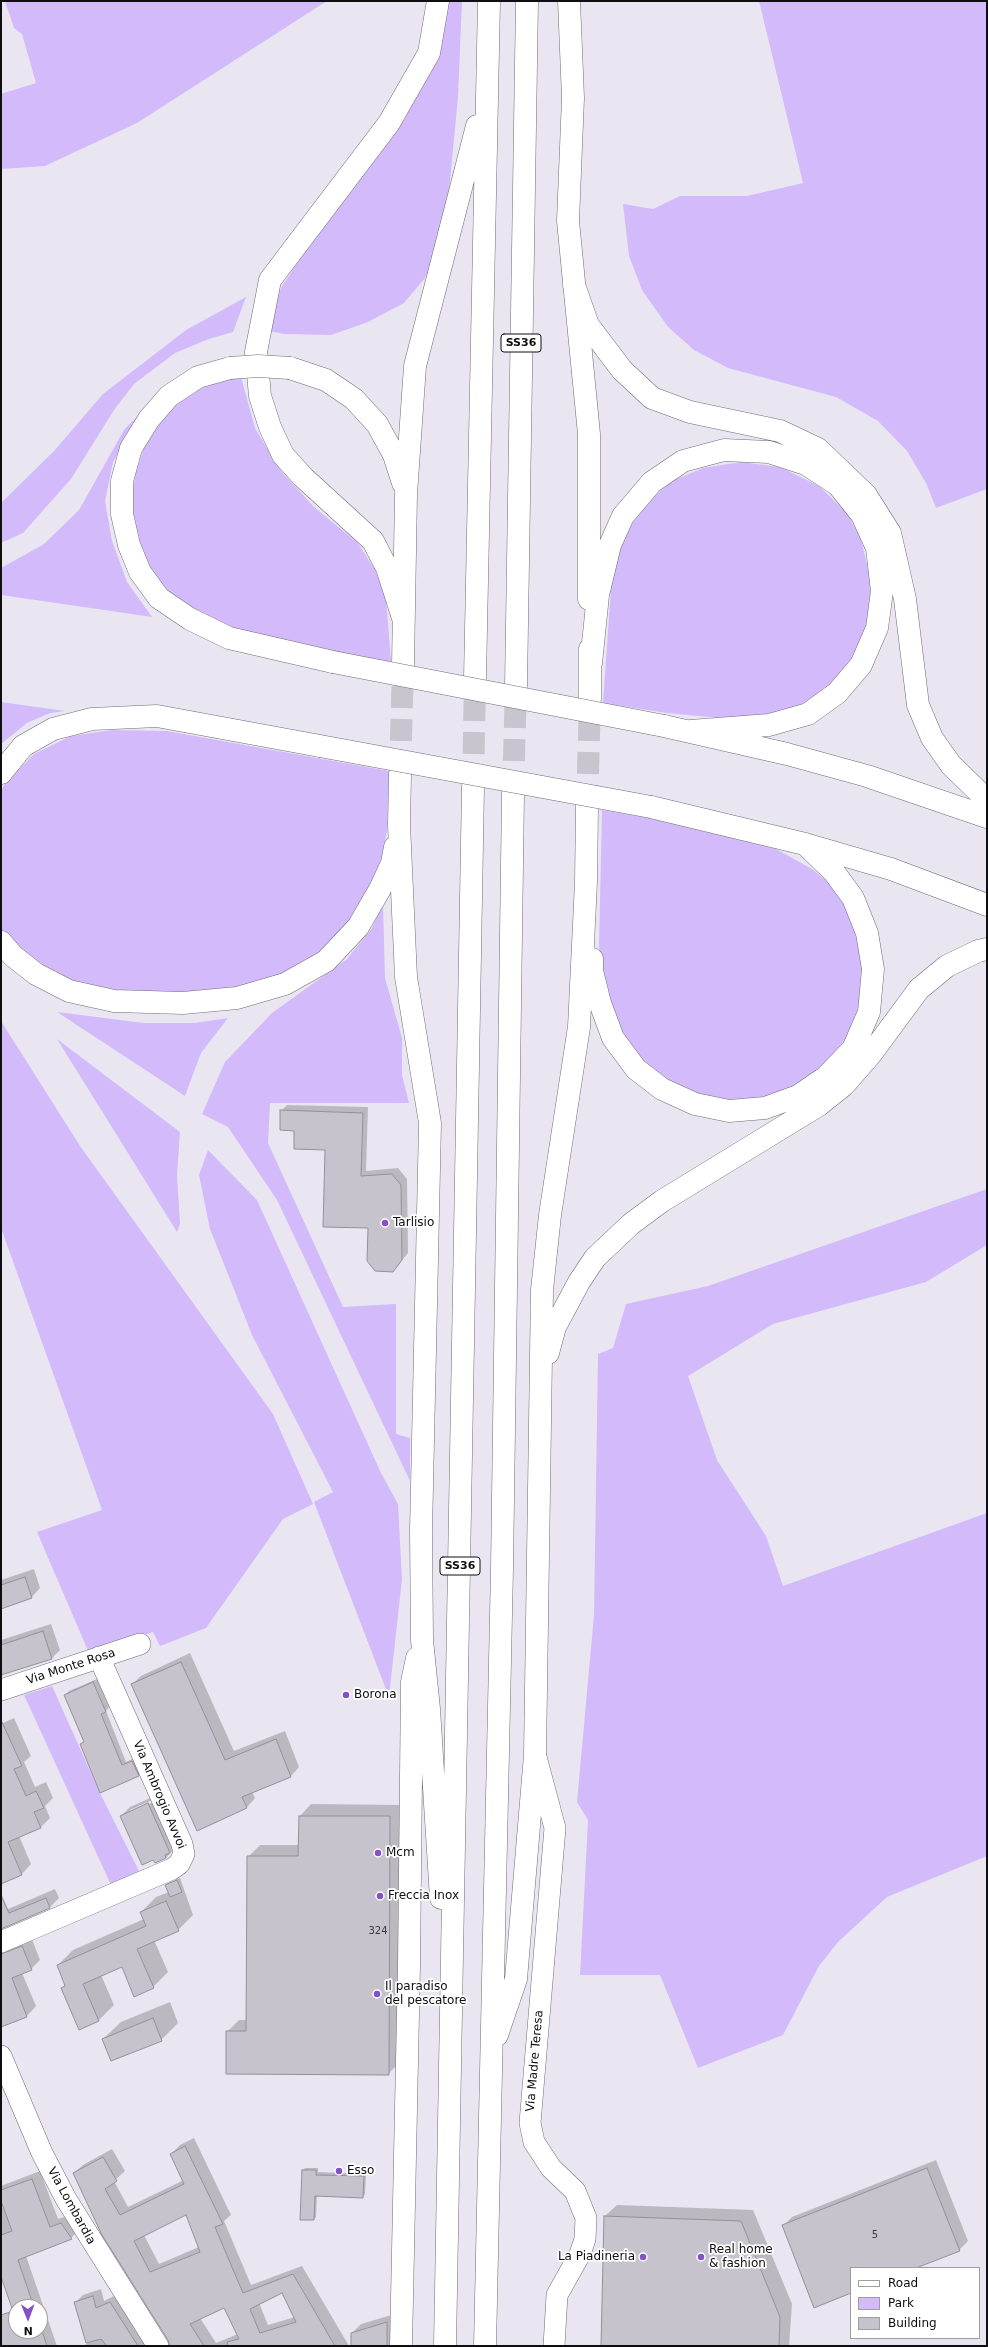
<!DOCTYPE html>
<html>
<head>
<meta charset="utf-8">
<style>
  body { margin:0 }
  #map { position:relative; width:988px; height:2347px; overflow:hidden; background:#eae6f1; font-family:"DejaVu Sans",sans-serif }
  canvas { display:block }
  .frame { position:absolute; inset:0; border:2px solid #0e0d10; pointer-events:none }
  .legend { position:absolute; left:850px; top:2267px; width:130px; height:72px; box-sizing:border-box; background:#fff; border:1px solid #9f9e9f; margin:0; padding:5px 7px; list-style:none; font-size:12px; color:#0e0d10 }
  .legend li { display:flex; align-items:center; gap:8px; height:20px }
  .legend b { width:20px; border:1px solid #9f9e9f }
  .north { position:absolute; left:8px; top:2299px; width:40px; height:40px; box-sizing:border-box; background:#fff; border:1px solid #9f9e9f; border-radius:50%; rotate:179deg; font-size:11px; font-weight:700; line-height:16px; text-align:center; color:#0e0d10 }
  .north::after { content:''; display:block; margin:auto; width:14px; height:18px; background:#8650c7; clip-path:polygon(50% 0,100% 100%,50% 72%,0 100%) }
</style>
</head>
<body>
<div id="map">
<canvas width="988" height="2347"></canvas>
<div class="frame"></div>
<ul class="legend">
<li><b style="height:5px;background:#fff"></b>Road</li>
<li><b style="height:11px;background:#d3bbfb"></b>Park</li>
<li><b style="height:11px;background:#c7c3cd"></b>Building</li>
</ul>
<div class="north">N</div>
</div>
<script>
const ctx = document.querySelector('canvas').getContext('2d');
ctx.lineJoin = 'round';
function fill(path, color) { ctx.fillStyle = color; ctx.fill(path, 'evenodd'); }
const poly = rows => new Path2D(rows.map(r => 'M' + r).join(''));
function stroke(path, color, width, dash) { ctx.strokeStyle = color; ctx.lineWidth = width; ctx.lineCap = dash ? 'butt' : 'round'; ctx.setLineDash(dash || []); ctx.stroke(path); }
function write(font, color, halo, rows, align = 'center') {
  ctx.font = font + ' "DejaVu Sans",sans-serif'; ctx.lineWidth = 3.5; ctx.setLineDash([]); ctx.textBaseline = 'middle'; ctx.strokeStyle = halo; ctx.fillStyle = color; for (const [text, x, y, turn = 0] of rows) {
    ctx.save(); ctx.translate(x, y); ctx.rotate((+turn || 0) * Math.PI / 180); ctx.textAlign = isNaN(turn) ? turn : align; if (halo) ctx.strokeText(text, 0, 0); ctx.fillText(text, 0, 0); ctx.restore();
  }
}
fill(poly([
  [5,1,327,1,137,123,45,166,1,169,1,94,36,83,22,34,14,28],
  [447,1,462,1,458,97,449,191,436,254,425,278,404,303,368,322,331,335,285,334,268,331,273,305,282,286,312,241],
  [759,1,987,1,987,489,936,508,926,483,907,451,878,421,836,397,728,368,694,350,668,327,642,290,629,256,623,204,653,209,680,196,747,196,803,183],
  [246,297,233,332,209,339,175,353,134,384,114,410,71,479,23,533,1,543,1,503,54,451,103,394,186,330],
  [241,377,255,428,281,471,314,507,358,543,375,570,386,599,391,662,330,652,328,656,201,619,157,584,135,542,130,507,136,472,147,439,166,413,194,391,227,379],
  [148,405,113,462,105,501,112,541,127,582,152,617,1,595,1,568,44,544,79,510,124,430],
  [741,462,780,467,819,486,847,513,861,539,871,582,869,617,857,652,839,677,809,702,780,714,754,718,719,718,667,713,603,703,612,574,621,546,632,524,650,500,672,481,703,468],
  [1,702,65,711,50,713,27,723,1,744],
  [112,730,167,731,389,771,387,831,382,857,366,895,345,927,317,954,281,974,240,989,183,993,112,991,71,985,34,967,5,937,1,930,1,791,5,783,34,754,71,736],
  [602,810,660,820,776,849,812,869,828,882,847,905,864,961,859,1004,855,1019,848,1036,822,1067,794,1087,759,1099,718,1101,683,1091,628,1049,602,985,599,946],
  [383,903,385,978,402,1038,402,1075,409,1103,270,1103,268,1143,343,1307,396,1304,396,1434,410,1438,410,1481,277,1200,228,1127,202,1114,225,1062,272,1013,347,959,372,928],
  [57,1012,144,1023,195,1023,228,1018,201,1053,185,1096],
  [1,1021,80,1146,273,1414,313,1504,283,1519,206,1628,160,1646,153,1632,89,1653,37,1532,102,1510,1,1228],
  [57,1039,180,1132,177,1175,180,1224,177,1232],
  [208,1150,257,1200,381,1473,398,1504,402,1579,389,1697,314,1502,333,1492,252,1335,210,1229,199,1175],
  [987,1189,987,1245,926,1282,773,1324,688,1376,717,1460,766,1536,783,1586,987,1513,987,1856,887,1897,838,1942,819,1966,783,2035,698,2068,660,1975,580,1975,588,1820,577,1802,594,1615,598,1354,613,1348,626,1304,708,1286],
  [52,1686,100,1793,140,1873,111,1885,24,1695]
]), '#d3bbfb');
fill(poly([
  [287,1105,368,1107,366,1171,398,1168,407,1179,408,1253,393,1271,326,1149,295,1130,281,1111],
  [34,1569,40,1588,32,1597,1,1608,1,1580],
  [51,1624,60,1650,52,1658,1,1674,1,1640],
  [190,1653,234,1751,285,1731,299,1767,291,1776,252,1792,255,1798,247,1807,132,1684,141,1676],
  [97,1679,109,1707,106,1711,126,1762,136,1757,142,1771,138,1775,81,1744,84,1741,65,1695,69,1691],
  [14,1718,31,1756,24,1762,35,1787,46,1782,53,1798,45,1806,50,1818,41,1827,19,1836,31,1864,22,1874,1,1883,1,1724],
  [157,1795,174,1849,166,1858,121,1816,130,1807],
  [152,1800,153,1802,130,1812,130,1810],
  [311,1804,402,1805,400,2062,388,2074,227,2032,239,2020,247,2020,248,1857,260,1845,299,1845,300,1816],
  [180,1878,193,1915,178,1930,154,1940,168,1972,153,1987,122,1966,101,1975,114,2005,99,2020,80,2028,62,1988,66,1984,58,1965,73,1950,144,1919,141,1912,156,1897,169,1892,166,1885,169,1883],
  [55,1889,59,1898,50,1907,1,1928,1,1893,8,1909],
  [31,1937,40,1960,31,1969,22,1973,36,2006,27,2016,3,2025,1,2021,1,1939],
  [170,2002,178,2023,161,2040,103,2039,121,2022],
  [194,2138,231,2215,224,2221,251,2285,302,2266,349,2346,170,2346,169,2339,74,2173,83,2165,112,2149,125,2171,114,2181,128,2207,184,2180,171,2154,180,2145],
  [187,2214,199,2247,159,2264,144,2235],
  [282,2292,295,2317,268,2325,259,2303],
  [224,2307,238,2334,216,2343,200,2318],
  [936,2160,968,2241,959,2250,913,2268,851,2268,851,2292,783,2226,792,2217],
  [305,2168,318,2168,318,2172,366,2174,365,2194,363,2197,317,2195,316,2217,314,2219,302,2171],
  [40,2171,58,2219,70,2215,79,2230,71,2238,26,2256,57,2346,1,2346,1,2324,16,2319,16,2331,40,2331,40,2307,16,2307,16,2318,1,2273,1,2186],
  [617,2205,753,2210,792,2304,789,2346,602,2346,605,2216],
  [101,2289,104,2301,118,2294,152,2346,82,2346,87,2344,75,2303,83,2295],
  [395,2314,395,2346,352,2346,352,2333,361,2324]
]), '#0003');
const building = poly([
  [280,1110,363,1113,361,1176,392,1174,401,1185,402,1260,393,1272,375,1271,367,1261,368,1228,323,1227,325,1150,294,1149,294,1131,280,1130,280,1110],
  [25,1577,32,1598,1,1609,1,1585,25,1577],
  [43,1631,52,1659,1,1675,1,1645,43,1631],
  [181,1662,225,1760,276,1739,291,1777,242,1797,247,1808,197,1831,131,1684,181,1662],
  [93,1682,106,1712,101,1714,122,1765,132,1761,139,1776,100,1793,80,1744,84,1742,64,1695,93,1682],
  [1,1720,22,1766,14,1769,26,1796,36,1791,44,1808,34,1812,41,1828,8,1842,22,1875,1,1884,1,1720],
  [148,1803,170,1853,165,1855,166,1858,155,1863,153,1860,142,1865,120,1816,148,1803],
  [299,1816,390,1816,389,2075,226,2074,226,2031,246,2031,247,1856,298,1856,299,1816],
  [177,1880,182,1892,170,1897,165,1885,177,1880],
  [1,1896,9,1913,46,1898,50,1908,1,1929,1,1896],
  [166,1901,179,1931,137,1949,154,1988,134,1997,122,1967,83,1984,99,2021,79,2030,61,1988,65,1986,57,1965,146,1926,140,1912,166,1901],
  [22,1946,32,1970,12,1978,27,2017,1,2027,1,1954,22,1946],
  [153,2018,162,2041,111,2061,102,2039,153,2018],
  [185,2146,223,2224,215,2227,243,2293,293,2274,335,2346,228,2346,227,2342,239,2339,224,2308,190,2324,204,2346,170,2346,168,2340,102,2235,73,2173,103,2157,117,2181,105,2189,120,2215,184,2184,170,2154,185,2146],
  [186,2215,200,2252,150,2272,134,2241,186,2215],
  [282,2293,296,2322,260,2333,250,2309,282,2293],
  [927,2168,960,2251,916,2268,851,2268,851,2293,814,2308,782,2225,927,2168],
  [302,2170,316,2170,316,2175,364,2176,363,2198,315,2196,314,2220,300,2220,302,2170],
  [32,2179,50,2227,61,2223,72,2239,18,2260,34,2307,16,2307,16,2331,40,2331,40,2325,47,2346,1,2346,1,2315,13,2311,1,2277,1,2235,12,2231,1,2201,1,2190,32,2179],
  [604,2216,741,2221,780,2317,779,2346,601,2346,604,2216],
  [93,2296,96,2308,110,2302,138,2346,107,2346,101,2339,86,2343,74,2302,93,2296],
  [387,2322,387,2346,351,2346,351,2333,387,2322]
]);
fill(building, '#c7c3cd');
stroke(building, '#94909a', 1);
stroke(poly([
  [400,774,403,665],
  [473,787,475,678],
  [513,794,516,686],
  [587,807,590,699]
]), '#c9c5cf', 22, [22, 11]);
const minor = poly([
  [1,1690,140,1644],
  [536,1757,555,1828,530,2123,534,2142,551,2168,575,2191,586,2218,585,2239,580,2254,557,2295,554,2346],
  [1,1942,172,1869,179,1864,184,1854,182,1844,99,1657],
  [1,2056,42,2153,66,2199,158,2346]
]);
const highway = poly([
  [569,1,573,98,568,221,589,434,589,599],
  [574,285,588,325,622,370,652,398,690,412,780,431,818,449,866,495,890,533,905,599,918,705,932,738,951,765,987,800],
  [230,368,198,377,169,396,149,419,131,448,122,481,122,514,129,545,140,572,159,598,190,619,229,638,333,662],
  [290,368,326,380,354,399,377,424,394,455,403,483],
  [403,618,387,568,373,541,303,477,283,455,270,427,260,396,256,352,270,280,389,123,429,53,438,1],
  [591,663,598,595,610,545,623,516,652,482,683,461,724,450,769,452,806,464,838,485,862,515,877,548,882,591,877,628,861,665,837,693,808,714,769,725,691,731],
  [403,665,406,494,415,366,477,126],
  [475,678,489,1],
  [516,686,527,1],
  [590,699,590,649],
  [664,726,787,754,867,776,987,817],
  [1,773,23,746,53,729,92,719,157,716,320,746],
  [400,774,399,825,406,977,430,1123,421,1531,422,1640,429,1709,441,1898],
  [651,807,805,844,891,869,987,905],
  [1,942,13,956,36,974,69,991,114,1001,183,1003,237,998,285,984,326,961,358,927,380,889,392,863,395,847],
  [592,959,592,971,600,1003,613,1038,636,1069,662,1089,695,1104,729,1111,765,1108,798,1096,826,1077,853,1049,869,1012,873,969,867,933,853,898,834,872,805,844],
  [548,1353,555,1327,579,1282,595,1258,631,1224,662,1201,819,1105,844,1085,871,1054,919,989,947,966,978,951,987,949],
  [497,2035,516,1979,535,1755,542,1290,550,1215,579,1027,586,882,587,807],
  [401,2346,409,1966,412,1682,417,1658],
  [445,2346,473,787],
  [485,2346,502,1569,513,794]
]);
stroke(minor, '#6f6c75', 22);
stroke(highway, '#6f6c75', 23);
stroke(minor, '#fff', 21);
stroke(highway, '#fff', 22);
const highwayBridge = poly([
  [230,368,258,366,290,368],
  [333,662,664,726],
  [320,746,651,807]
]);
stroke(highwayBridge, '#6f6c75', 23, []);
stroke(highwayBridge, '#fff', 22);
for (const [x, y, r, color] of [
  [385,1223,4,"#8650c7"],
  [346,1695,4,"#8650c7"],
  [378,1853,4,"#8650c7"],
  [380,1896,4,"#8650c7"],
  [377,1994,4,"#8650c7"],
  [339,2171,4,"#8650c7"],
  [643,2257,4,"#8650c7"],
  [701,2257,4,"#8650c7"]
]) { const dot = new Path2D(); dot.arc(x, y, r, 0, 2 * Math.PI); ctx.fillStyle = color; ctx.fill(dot); stroke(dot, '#fff', 1.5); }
write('10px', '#3c3a3f', null, [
  ["324",378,1931],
  ["5",875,2235]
]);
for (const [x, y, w] of [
  [521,343,40],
  [460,1566,40]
]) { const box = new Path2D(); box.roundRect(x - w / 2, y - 9, w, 18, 3); ctx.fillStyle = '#fff'; ctx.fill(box); stroke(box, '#0e0d10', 1); }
write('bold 11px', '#0e0d10', null, [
  ["SS36",521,343],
  ["SS36",460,1566]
]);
write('12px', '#0e0d10', '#fff', [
  ["Tarlisio",393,1223],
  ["Borona",354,1695],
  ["Mcm",386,1853],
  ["Freccia Inox",388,1896],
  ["Il paradiso",385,1987],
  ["del pescatore",385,2001],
  ["Esso",347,2171],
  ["Real home",709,2250],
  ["& fashion",709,2264],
  ["La Piadineria",635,2257,"right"]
], 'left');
write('12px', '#0e0d10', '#fff', [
  ["Via Monte Rosa",71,1667,-18],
  ["Via Ambrogio Avvoi",159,1795,67],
  ["Via Madre Teresa",535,2061,-85],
  ["Via Lombardia",71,2206,61]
]);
</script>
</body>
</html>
